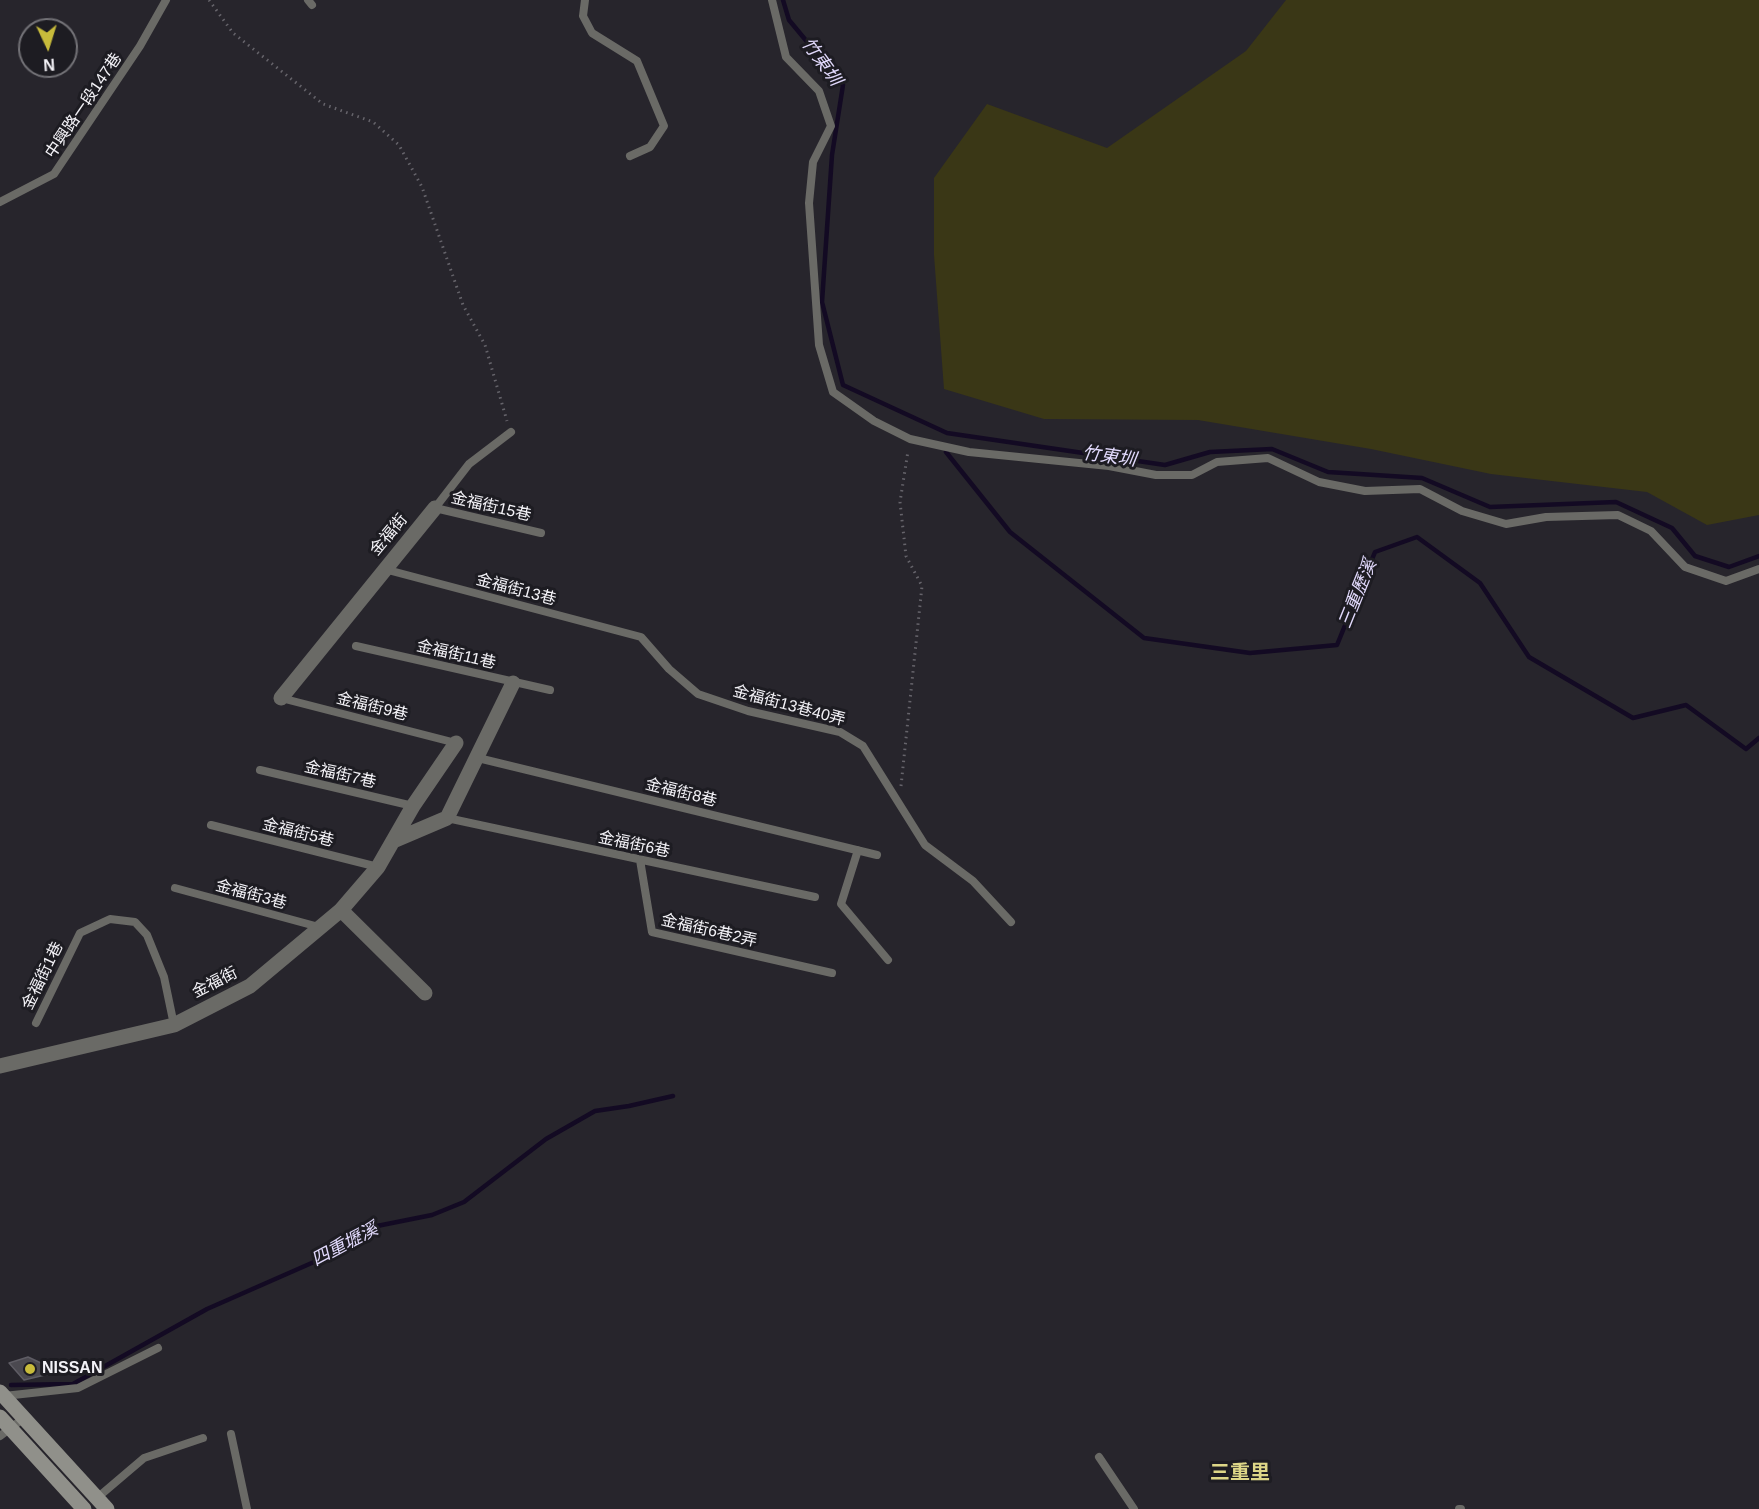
<!DOCTYPE html>
<html>
<head>
<meta charset="utf-8">
<style>
  body { margin:0 }
  #map { position:relative; width:1759px; height:1509px; overflow:hidden; background:#27252c; font-family:Helvetica,sans-serif }
  canvas { display:block }
  .north { position:absolute; left:18px; top:18px; width:60px; height:60px; box-sizing:border-box; background:#1d1c22; border:2px solid #737277; border-radius:50%; rotate:176deg; font-size:16px; font-weight:700; line-height:24px; text-align:center; color:#f3f2f7 }
  .north::after { content:''; display:block; margin:auto; width:21px; height:27px; background:#c8bb3b; clip-path:polygon(50% 0,100% 100%,50% 72%,0 100%) }
</style>
</head>
<body>
<div id="map">
<canvas width="1759" height="1509"></canvas>
<div class="north">N</div>
</div>
<script>
const ctx = document.querySelector('canvas').getContext('2d');
ctx.lineJoin = 'round';
function fill(path, color) { ctx.fillStyle = color; ctx.fill(path, 'evenodd'); }
const poly = rows => new Path2D(rows.map(r => 'M' + r).join(''));
function stroke(path, color, width, dash) { ctx.strokeStyle = color; ctx.lineWidth = width; ctx.lineCap = dash ? 'butt' : 'round'; ctx.setLineDash(dash || []); ctx.stroke(path); }
function write(font, color, halo, rows, align = 'center') {
  ctx.font = font + ' Helvetica,"Noto Sans TC",sans-serif'; ctx.lineWidth = 6; ctx.setLineDash([]); ctx.textBaseline = 'middle'; ctx.strokeStyle = halo; ctx.fillStyle = color; for (const [text, x, y, turn = 0] of rows) {
    ctx.save(); ctx.translate(x, y); ctx.rotate((+turn || 0) * Math.PI / 180); ctx.textAlign = isNaN(turn) ? turn : align; if (halo) ctx.strokeText(text, 0, 0); ctx.fillText(text, 0, 0); ctx.restore();
  }
}
fill(poly([
  [1286,0,1759,0,1759,515,1707,525,1647,492,1491,474,1371,449,1198,420,1044,419,944,389,934,255,934,178,987,104,1107,148,1246,51]
]), '#3a3716');
stroke(poly([
  [783,0,789,20,843,85,832,155,822,302,843,385,947,433,1165,465,1210,452,1272,449,1328,472,1422,478,1490,507,1616,502,1672,528,1695,556,1729,567,1759,556],
  [946,452,1010,532,1144,638,1250,653,1337,645,1375,552,1417,537,1480,583,1529,657,1633,718,1686,705,1746,749,1759,738],
  [11,1385,73,1384,207,1309,339,1251,377,1226,432,1215,464,1202,546,1139,595,1111,629,1106,673,1096]
]), '#130a23', 4.5);
const building = poly([
  [28,1357,41,1363,49,1374,24,1380,9,1363,28,1357]
]);
fill(building, '#4b4950');
stroke(building, '#5f5d65', 1.5);
stroke(poly([
  [209,0,233,33,323,104,373,122,399,145,422,187,463,305,485,345,507,421],
  [901,786,922,586,906,556,900,502,908,451]
]), '#66646b', 3, [1.5, 4.5]);
stroke(poly([
  [308,0,312,5],
  [585,0,583,16,592,33,637,61,664,126,650,147,630,156],
  [772,0,786,57,819,91,831,126,813,162,809,203,819,345,833,392,874,421,910,439,969,452,1109,466,1156,475,1192,475,1217,462,1268,458,1319,482,1365,491,1420,489,1462,511,1506,524,1546,517,1618,515,1651,531,1685,567,1726,581,1759,569],
  [0,202,54,174,140,46,166,0],
  [511,432,469,464,435,508,541,533],
  [384,569,641,637,669,669,698,694,748,711,840,732,863,746,925,845,973,881,1011,922],
  [356,646,550,690],
  [281,698,456,743],
  [478,758,877,855],
  [260,770,413,806],
  [447,818,815,897],
  [211,825,378,867],
  [858,850,841,904,888,960],
  [640,860,652,932,832,973],
  [175,888,319,927],
  [36,1023,80,933,110,919,135,922,147,935,164,977,174,1025],
  [4,1396,78,1388,158,1348],
  [231,1434,247,1509],
  [0,1436,24,1418],
  [1099,1457,1134,1509],
  [97,1498,144,1458,203,1438],
  [1459,1509,1461,1509]
]), '#6a6a66', 8);
stroke(poly([
  [281,698,435,508],
  [393,841,447,818,513,683],
  [341,910,425,993],
  [0,1066,174,1025,250,986,341,910,378,867,413,806,456,743]
]), '#6a6a66', 15);
stroke(poly([
  [0,1392,107,1509],
  [0,1417,84,1509]
]), '#90908a', 15);
for (const [x, y, r, color] of [
  [30,1369,6,"#c8bb3b"]
]) { const dot = new Path2D(); dot.arc(x, y, r, 0, 2 * Math.PI); ctx.fillStyle = color; ctx.fill(dot); stroke(dot, '#1d1c22', 2); }
write('16px', '#f3f2f7', '#1d1c22', [
  ["中興路一段147巷",84,106,-56],
  ["金福街15巷",491,507,13],
  ["金福街",389,535,-50],
  ["金福街13巷",516,590,15],
  ["金福街11巷",456,655,13],
  ["金福街13巷40弄",789,706,15],
  ["金福街9巷",372,707,14],
  ["金福街7巷",340,775,13],
  ["金福街8巷",681,793,14],
  ["金福街5巷",298,833,14],
  ["金福街6巷",634,845,12],
  ["金福街3巷",251,895,15],
  ["金福街6巷2弄",709,931,13],
  ["金福街1巷",43,976,-64],
  ["金福街",215,983,-27]
]);
write('bold 16px', '#f3f2f7', '#1d1c22', [
  ["NISSAN",42,1369]
], 'left');
write('italic 18px', '#e2dafd', '#1d1c22', [
  ["竹東圳",821,62,54],
  ["竹東圳",1109,457,8],
  ["三重歷溪",1358,594,-68],
  ["四重壢溪",345,1245,-28]
]);
write('bold 20px', '#ddd687', '#1d1c22', [
  ["三重里",1240,1473]
]);
</script>
</body>
</html>
